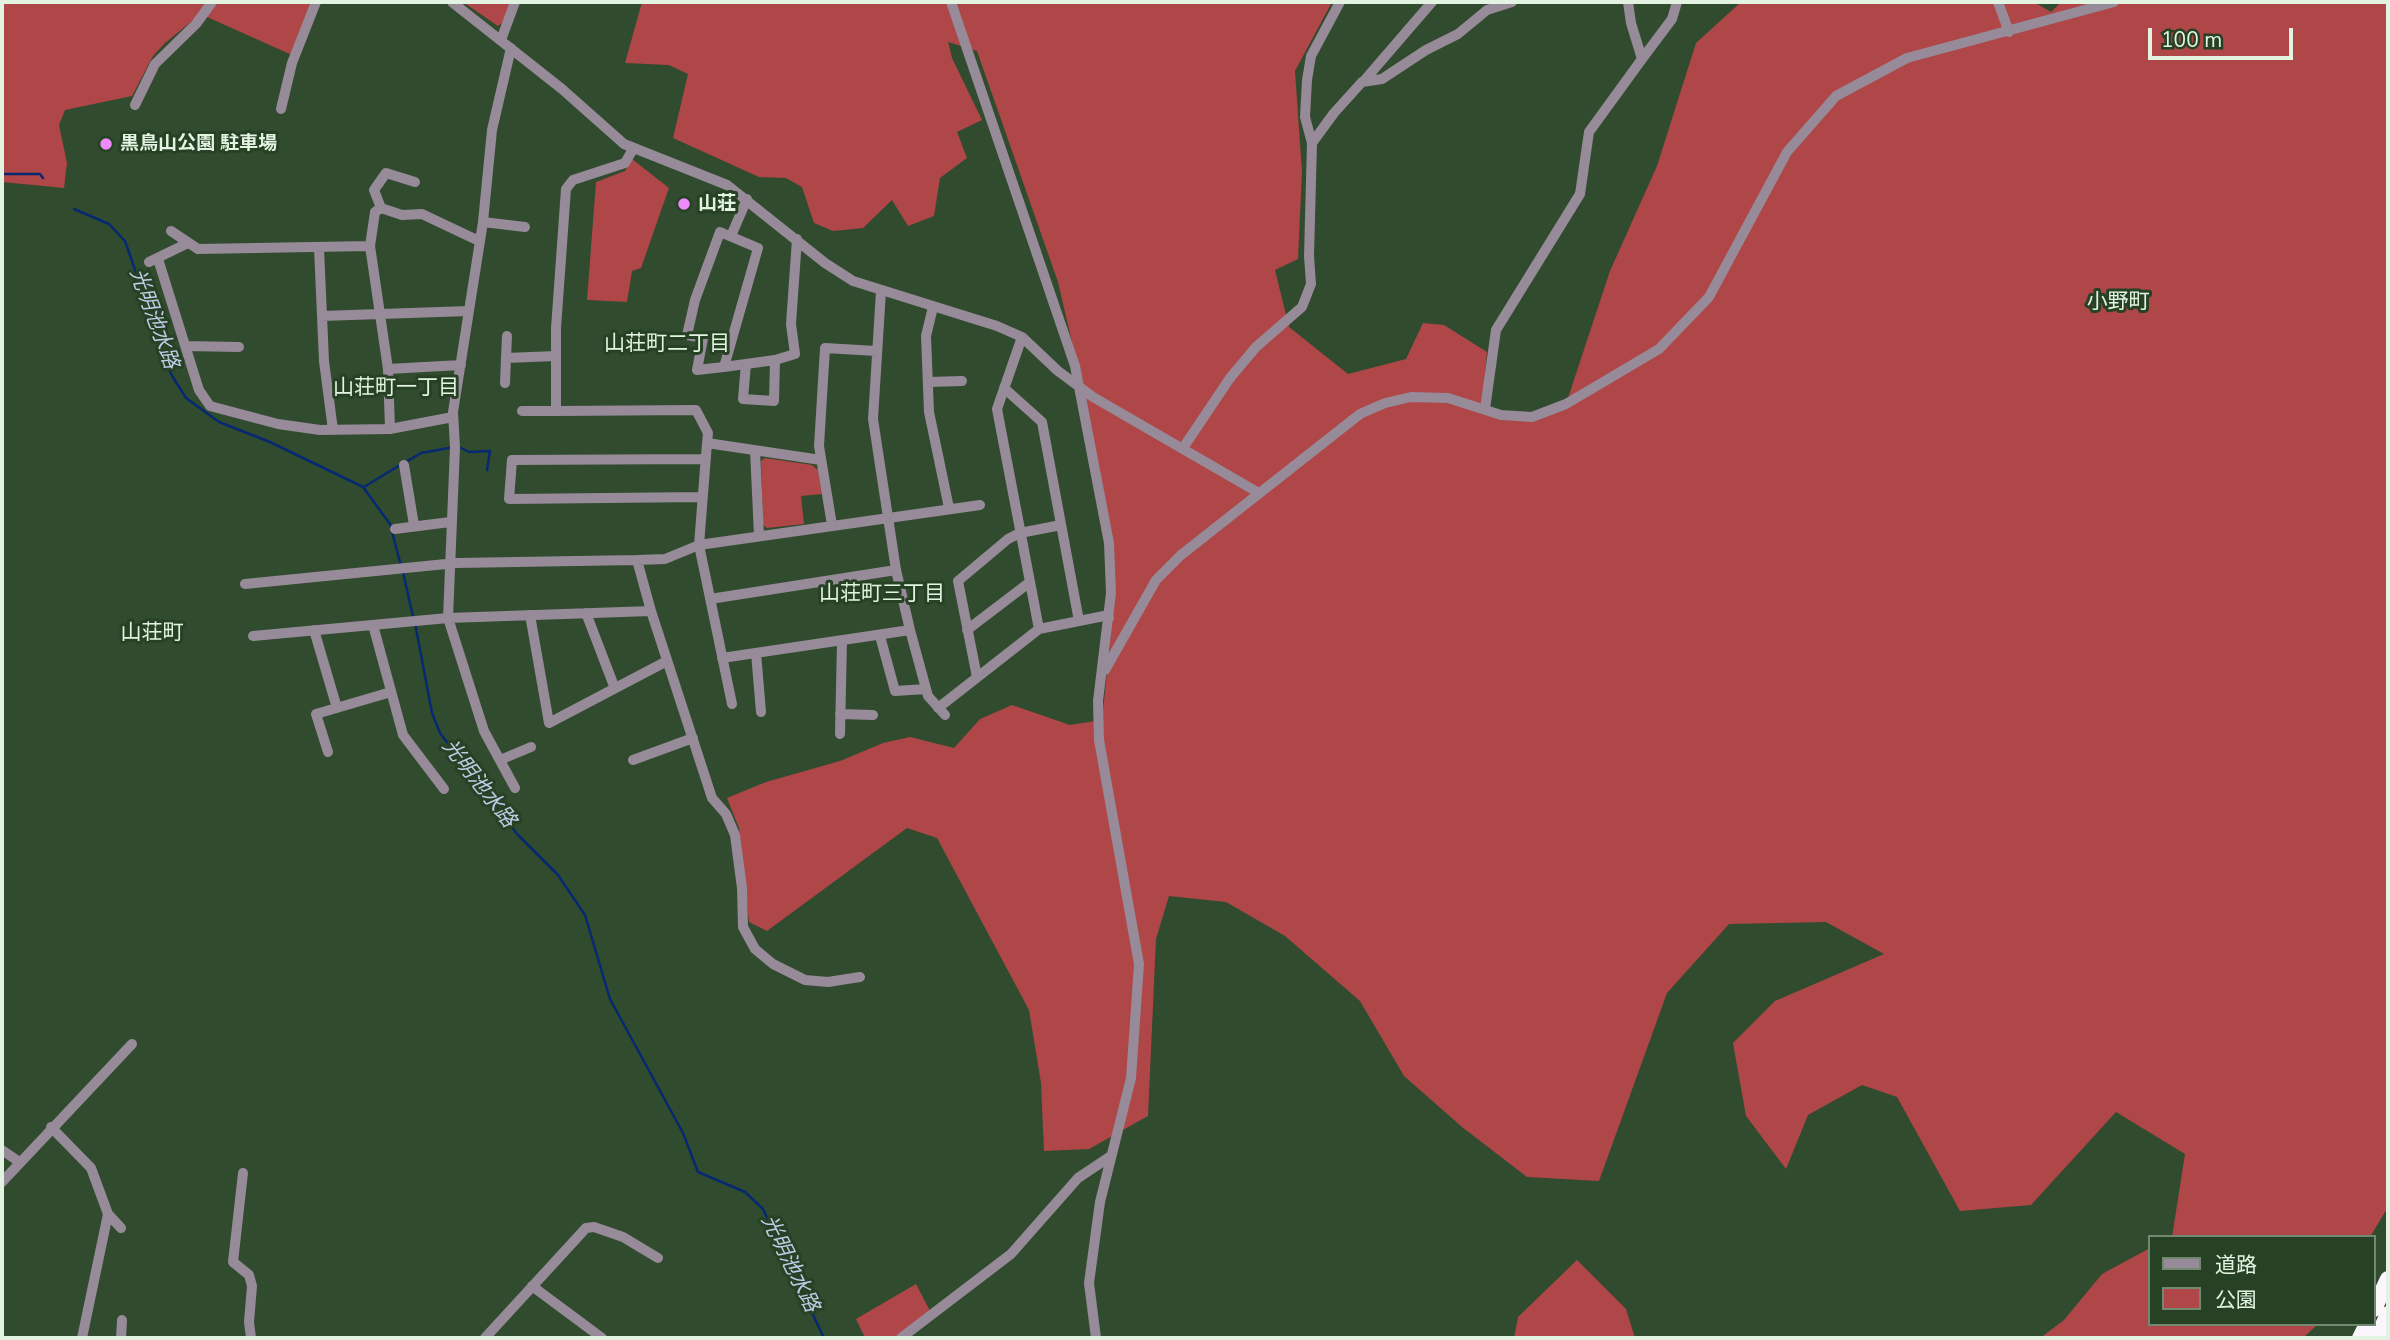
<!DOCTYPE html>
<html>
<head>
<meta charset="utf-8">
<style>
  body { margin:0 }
  #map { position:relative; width:2390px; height:1340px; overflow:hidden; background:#314b2e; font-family:"Nunito Sans","Noto Sans JP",sans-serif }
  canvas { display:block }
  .frame { position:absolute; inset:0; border:4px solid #e3f3e1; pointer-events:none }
  .legend { position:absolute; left:2148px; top:1235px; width:228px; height:91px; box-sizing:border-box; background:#274124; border:2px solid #728870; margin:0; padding:9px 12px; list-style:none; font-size:21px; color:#e3f3e1 }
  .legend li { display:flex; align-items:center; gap:14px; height:35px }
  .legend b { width:35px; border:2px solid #728870 }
  .scale { position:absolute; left:2148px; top:28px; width:145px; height:32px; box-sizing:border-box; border:4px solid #e3f3e1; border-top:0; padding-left:9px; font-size:21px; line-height:24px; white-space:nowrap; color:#e3f3e1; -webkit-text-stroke:5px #274124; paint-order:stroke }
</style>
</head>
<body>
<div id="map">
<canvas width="2390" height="1340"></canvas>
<div class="frame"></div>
<ul class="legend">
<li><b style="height:9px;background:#978a99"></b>道路</li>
<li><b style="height:19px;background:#af4647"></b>公園</li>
</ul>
<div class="scale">100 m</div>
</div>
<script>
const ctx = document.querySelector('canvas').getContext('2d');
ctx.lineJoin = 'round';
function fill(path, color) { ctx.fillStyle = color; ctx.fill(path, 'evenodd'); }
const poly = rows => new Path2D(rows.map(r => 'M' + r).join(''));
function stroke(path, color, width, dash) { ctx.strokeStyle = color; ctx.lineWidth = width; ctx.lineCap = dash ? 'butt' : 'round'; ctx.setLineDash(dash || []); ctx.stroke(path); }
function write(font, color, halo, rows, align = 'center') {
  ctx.font = font + ' "Nunito Sans","Noto Sans JP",sans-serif'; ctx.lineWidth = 6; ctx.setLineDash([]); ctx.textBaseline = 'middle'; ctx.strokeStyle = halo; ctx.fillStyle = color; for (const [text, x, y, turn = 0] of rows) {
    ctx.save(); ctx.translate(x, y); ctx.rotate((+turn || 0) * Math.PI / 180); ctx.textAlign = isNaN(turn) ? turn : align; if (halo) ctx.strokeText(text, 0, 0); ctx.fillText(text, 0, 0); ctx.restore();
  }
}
fill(poly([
  [2,2,312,2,292,55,207,17,192,21,165,43,153,56,132,96,65,110,59,125,67,163,64,188,2,182],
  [463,2,514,2,505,21,498,26],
  [642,2,1332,2,1295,71,1302,172,1298,259,1275,270,1289,327,1348,374,1406,359,1423,323,1444,325,1487,352,1482,408,1532,417,1566,404,1610,271,1657,166,1696,43,1741,2,2034,2,2051,12,2061,2,2388,2,2388,1207,2370,1237,2172,1237,2185,1154,2116,1112,2031,1205,1960,1211,1897,1097,1862,1085,1808,1115,1786,1169,1746,1116,1733,1043,1775,1001,1884,954,1826,922,1729,924,1667,993,1599,1181,1527,1177,1462,1127,1404,1076,1360,1001,1285,936,1226,902,1169,896,1156,939,1148,1116,1089,1149,1044,1151,1041,1083,1029,1010,937,838,907,828,767,931,749,922,739,828,727,798,766,782,840,761,883,743,910,737,954,748,980,719,1012,705,1070,725,1102,720,1111,633,1113,548,1091,424,1058,282,977,51,948,42,952,58,982,120,957,132,967,158,940,178,934,216,908,226,892,200,863,228,833,231,814,223,802,187,786,178,759,177,673,138,688,74,669,65,625,63],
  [632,159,669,188,641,268,632,271,627,302,587,300,596,182,625,171],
  [765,458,812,465,818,470,822,494,801,496,804,524,767,528,763,525,761,461],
  [2150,1248,2150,1324,2318,1324,2303,1338,2040,1338,2064,1320,2102,1274],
  [1577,1260,1626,1309,1635,1338,1514,1338,1518,1317],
  [916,1284,930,1311,894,1338,865,1338,856,1319]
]), '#af4647');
stroke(poly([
  [2,174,40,174,43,178],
  [74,209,109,224,125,241,171,374,186,398,219,422,270,442,363,487,390,524,401,566],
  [459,447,469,452,490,451,487,470],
  [406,462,421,453,449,448],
  [364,487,400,465],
  [403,572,413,617],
  [415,623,432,713,440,733,517,834,558,875,585,915,610,999,683,1133,698,1172,745,1192,763,1209,824,1338]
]), '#062971', 2.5);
stroke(poly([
  [452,2,562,89,624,144,727,185,825,263,853,281,997,326,1022,337,1058,371,1093,397,1259,493],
  [951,2,1075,366,1109,543,1111,593,1098,701,1099,740,1139,964,1131,1078,1100,1202,1089,1283,1096,1338],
  [1998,2,2009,32],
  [501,40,515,2],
  [511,48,492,130,483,222,453,412,455,447,448,618,651,611,712,798,726,814,735,835,742,888,743,927,755,949,773,964,805,980,828,982,860,977],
  [1642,59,1672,19,1677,2],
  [1363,82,1432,2],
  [135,105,155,64,196,24,212,2],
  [281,109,292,63,316,2],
  [1312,143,1334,113,1362,82,1382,79,1426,50,1458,34,1487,10,1512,2],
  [633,149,625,163,573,180,566,189,556,328,556,411,696,410,708,433,707,443],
  [381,208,374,190,386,173,415,182],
  [483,222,525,227],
  [171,231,198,249,370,246],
  [731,236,747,199],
  [319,248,324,361,333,430],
  [158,259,199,390,210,406,278,424,320,430,390,429,453,417],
  [149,262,188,243],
  [881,291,873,419,896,570,910,630,928,696,945,715],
  [933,307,926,336,929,412,949,508],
  [322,316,469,311],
  [1022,337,997,409,1039,629,1104,616,1109,618],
  [186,346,239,347],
  [506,358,507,336],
  [746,364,743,399,774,401,775,360],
  [724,367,758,248,720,232,695,300,687,335,703,338,697,370,724,367,775,360,795,354,791,324,797,239],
  [388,369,461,365],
  [929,382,962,381],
  [505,383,506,358,556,356],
  [1004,388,1042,422,1079,621],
  [1485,409,1496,330,1580,194,1589,132,1642,59,1631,23,1628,2],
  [522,411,556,411],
  [390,429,388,369,370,246,375,212,381,208,402,215,422,214,479,241],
  [1183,448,1230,378,1256,347,1302,307,1311,284,1309,256,1312,143,1305,117,1307,80,1311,56,1340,2],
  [755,450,759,536],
  [404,465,414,525],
  [702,497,509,499,512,460,706,459],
  [832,525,819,446,825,348,876,351],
  [395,529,450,522],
  [637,560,665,559,699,545,980,505],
  [245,584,456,563,637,560,651,611],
  [710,599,896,570],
  [586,613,614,686],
  [530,615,549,723,667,661],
  [373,625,403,735,444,789],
  [314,630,337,708],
  [967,630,1030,582],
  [253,636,448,618,484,731,515,788],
  [880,636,895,691,926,689],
  [756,653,761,712],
  [722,658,910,630],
  [1105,670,1156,580,1181,555,1360,414,1385,403,1411,397,1448,398,1501,415,1532,417,1566,404,1659,349,1709,297,1787,152,1836,96,1907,58,2114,2],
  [977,677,958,581,1008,539,1020,533,1061,525],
  [732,704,699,545,707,443,821,460],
  [938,708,1039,629],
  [840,714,873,715],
  [840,734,842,641],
  [328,752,316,714,391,692],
  [500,760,531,747],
  [633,760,693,738],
  [51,1127,91,1168,108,1214,82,1338],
  [2,1150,18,1161],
  [243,1173,233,1262,249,1275,252,1286,249,1322,251,1338],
  [2,1182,132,1044],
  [108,1214,121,1228],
  [532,1286,602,1338],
  [121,1338,122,1320],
  [485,1338,586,1228,594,1227,623,1237,658,1258],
  [901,1338,1011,1254,1078,1178,1111,1156]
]), '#978a99', 10);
stroke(poly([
  [2374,1309,2388,1279],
  [2360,1338,2367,1324],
  [2377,1338,2388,1314]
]), '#fbf5fc', 16);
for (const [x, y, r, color] of [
  [106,144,7,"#ec8cfa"],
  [684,204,7,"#ec8cfa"]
]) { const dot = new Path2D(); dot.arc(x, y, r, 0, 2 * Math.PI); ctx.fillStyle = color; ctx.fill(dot); stroke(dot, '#274124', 2.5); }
write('bold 19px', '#e3f3e1', '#274124', [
  ["黒鳥山公園 駐車場",120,144],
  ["山荘",698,204]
], 'left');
write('21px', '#e3f3e1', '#274124', [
  ["小野町",2118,303],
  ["山荘町二丁目",667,345],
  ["山荘町一丁目",396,389],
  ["山荘町三丁目",882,595],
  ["山荘町",152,634]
]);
write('italic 21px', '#becce6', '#274124', [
  ["光明池水路",153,319,70],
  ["光明池水路",478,784,52],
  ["光明池水路",789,1264,64]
]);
</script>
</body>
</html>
